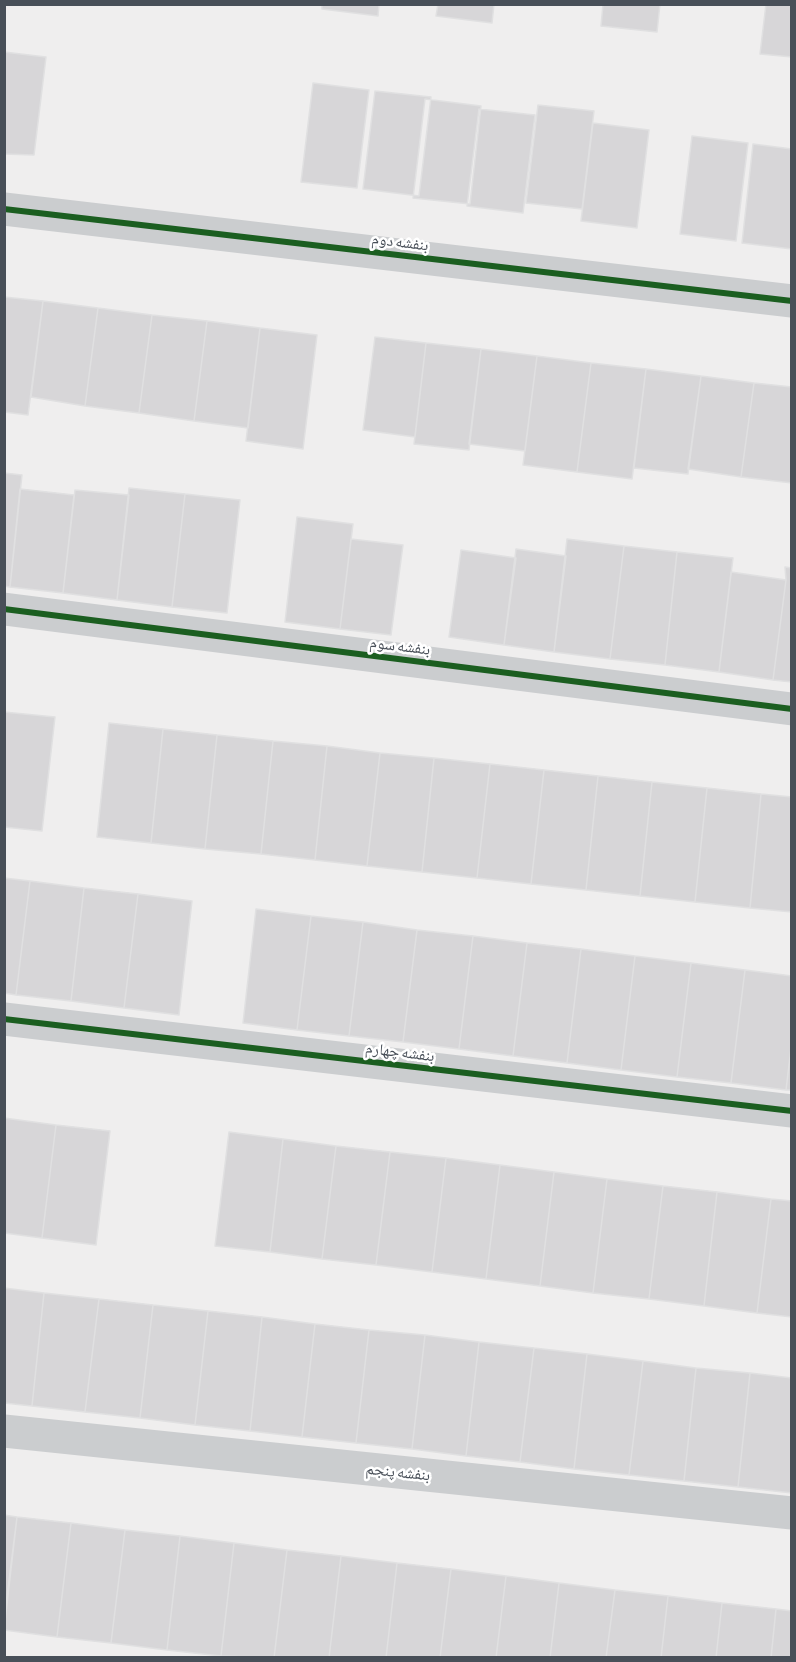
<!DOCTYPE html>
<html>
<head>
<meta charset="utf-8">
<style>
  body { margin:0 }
  #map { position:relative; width:796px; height:1662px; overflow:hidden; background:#efeeee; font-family:"Asap Condensed",sans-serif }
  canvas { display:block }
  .frame { position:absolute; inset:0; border:6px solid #484f58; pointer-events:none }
</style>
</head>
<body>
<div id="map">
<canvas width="796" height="1662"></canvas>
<div class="frame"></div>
</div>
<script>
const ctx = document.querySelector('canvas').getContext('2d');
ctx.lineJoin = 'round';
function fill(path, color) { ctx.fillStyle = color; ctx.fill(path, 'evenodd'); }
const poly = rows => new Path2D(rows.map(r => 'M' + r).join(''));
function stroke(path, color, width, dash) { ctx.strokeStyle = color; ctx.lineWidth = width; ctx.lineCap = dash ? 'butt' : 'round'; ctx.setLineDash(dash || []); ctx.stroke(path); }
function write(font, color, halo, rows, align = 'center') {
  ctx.font = font + ' "Asap Condensed","Noto Naskh Arabic",sans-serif'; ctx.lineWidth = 5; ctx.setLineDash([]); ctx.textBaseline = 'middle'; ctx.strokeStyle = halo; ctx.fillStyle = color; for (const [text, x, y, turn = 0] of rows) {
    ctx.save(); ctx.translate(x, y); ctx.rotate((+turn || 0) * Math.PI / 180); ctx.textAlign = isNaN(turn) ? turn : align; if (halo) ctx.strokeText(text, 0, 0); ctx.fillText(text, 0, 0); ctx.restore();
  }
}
const building = poly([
  [322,4,379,4,378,16,322,9,322,4],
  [438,4,494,4,492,23,436,16,438,4],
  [603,4,660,4,657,32,601,26,603,4],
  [766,4,792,4,792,57,760,54,766,4],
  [4,52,46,57,34,155,4,154,4,52],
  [313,83,369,90,357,188,301,182,313,83],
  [375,91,431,97,419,196,363,189,375,91],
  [425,99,481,106,470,204,413,198,425,99],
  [538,105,594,111,582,209,526,203,538,105],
  [479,109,535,115,523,213,467,206,479,109],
  [593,123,649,130,637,228,581,221,593,123],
  [692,136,748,143,736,241,680,234,692,136],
  [753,144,792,149,792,249,742,243,753,144],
  [4,297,43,301,28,415,4,412,4,297],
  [43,301,98,308,85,406,31,397,43,301],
  [98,308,152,315,139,413,85,406,98,308],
  [152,315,207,321,194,421,139,413,152,315],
  [207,321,260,328,248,428,194,421,207,321],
  [260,328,317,335,303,449,246,441,260,328],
  [375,337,426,343,415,437,363,430,375,337],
  [426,343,481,349,469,450,414,444,426,343],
  [481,349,537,356,525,451,469,444,481,349],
  [537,356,591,363,577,472,523,465,537,356],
  [591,363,646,369,632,479,577,472,591,363],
  [646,369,701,376,688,474,634,468,646,369],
  [701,376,754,383,741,477,688,469,701,376],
  [754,383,792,387,792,483,741,477,754,383],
  [4,473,22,475,10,587,4,586,4,473],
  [129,488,185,494,172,607,117,600,129,488],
  [20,489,74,495,63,593,10,587,20,489],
  [75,490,129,495,117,600,63,593,75,490],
  [185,494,240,500,227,613,172,607,185,494],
  [297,517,353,524,340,629,285,622,297,517],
  [351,539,403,545,391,635,340,629,351,539],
  [567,539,624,546,610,659,554,652,567,539],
  [624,546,677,552,665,665,610,659,624,546],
  [516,549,566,556,554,652,504,645,516,549],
  [461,550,516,558,504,645,449,637,461,550],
  [677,552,733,558,719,672,665,665,677,552],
  [785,567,792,568,792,682,773,680,786,580,785,567],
  [731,572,786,580,773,680,719,672,731,572],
  [4,712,55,717,42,831,4,827,4,712],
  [109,723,163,729,151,843,97,837,109,723],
  [163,729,217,735,205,849,151,843,163,729],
  [217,735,273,741,261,854,205,849,217,735],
  [273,741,327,746,315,860,261,854,273,741],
  [327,746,380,753,367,866,315,860,327,746],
  [380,753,434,758,422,872,367,866,380,753],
  [434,758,490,764,477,878,422,872,434,758],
  [490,764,544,770,531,884,477,878,490,764],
  [544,770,598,776,586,890,531,884,544,770],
  [598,776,652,782,640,896,586,890,598,776],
  [652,782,707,788,695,902,640,896,652,782],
  [707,788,761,794,750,908,695,902,707,788],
  [761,794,792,797,792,912,750,908,761,794],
  [4,878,30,881,16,995,4,993,4,878],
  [30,881,84,888,71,1001,16,995,30,881],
  [84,888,138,894,124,1008,71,1001,84,888],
  [138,894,192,901,179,1015,124,1008,138,894],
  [256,909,311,916,297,1030,243,1023,256,909],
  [311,916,363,922,349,1036,297,1030,311,916],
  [363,922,417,930,403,1042,349,1036,363,922],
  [417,930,473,936,459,1049,403,1042,417,930],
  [473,936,527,943,513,1056,459,1049,473,936],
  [527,943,581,949,567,1063,513,1056,527,943],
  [581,949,635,956,621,1070,567,1063,581,949],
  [635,956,691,963,677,1077,621,1070,635,956],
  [691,963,745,970,731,1083,677,1077,691,963],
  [745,970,792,976,792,1040,786,1090,731,1083,745,970],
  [792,1040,792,1090,786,1090,792,1040],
  [4,1118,56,1125,42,1238,4,1233,4,1118],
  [56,1125,110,1131,96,1245,42,1238,56,1125],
  [229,1132,283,1139,270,1252,215,1246,229,1132],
  [283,1139,336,1146,322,1259,270,1252,283,1139],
  [336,1146,390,1152,376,1265,322,1259,336,1146],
  [390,1152,446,1158,432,1272,376,1265,390,1152],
  [446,1158,500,1165,486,1279,432,1272,446,1158],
  [500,1165,554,1172,540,1286,486,1279,500,1165],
  [554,1172,607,1179,593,1293,540,1286,554,1172],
  [607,1179,663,1186,649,1299,593,1293,607,1179],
  [663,1186,717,1192,704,1306,649,1299,663,1186],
  [717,1192,771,1199,757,1313,704,1306,717,1192],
  [771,1199,792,1201,792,1317,757,1313,771,1199],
  [4,1288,44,1293,32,1406,4,1403,4,1288],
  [44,1293,99,1299,85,1412,32,1406,44,1293],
  [99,1299,153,1305,140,1418,85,1412,99,1299],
  [153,1305,208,1311,195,1425,140,1418,153,1305],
  [208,1311,262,1317,250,1431,195,1425,208,1311],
  [262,1317,315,1324,302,1437,250,1431,262,1317],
  [315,1324,369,1330,356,1443,302,1437,315,1324],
  [369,1330,425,1335,412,1449,356,1443,369,1330],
  [425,1335,479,1342,466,1456,412,1449,425,1335],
  [479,1342,534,1348,520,1462,466,1456,479,1342],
  [534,1348,587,1354,574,1469,520,1462,534,1348],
  [587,1354,643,1361,629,1475,574,1469,587,1354],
  [643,1361,696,1368,684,1481,629,1475,643,1361],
  [696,1368,750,1373,738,1487,684,1481,696,1368],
  [750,1373,792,1378,792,1493,738,1487,750,1373],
  [4,1515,17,1517,4,1620,4,1515],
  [17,1517,71,1523,57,1637,4,1630,17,1517],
  [71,1523,125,1530,111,1643,57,1637,71,1523],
  [125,1530,180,1536,167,1650,111,1643,125,1530],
  [180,1536,234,1543,221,1656,167,1650,180,1536],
  [234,1543,287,1550,274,1658,221,1656,234,1543],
  [287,1550,341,1556,329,1658,274,1658,287,1550],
  [341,1556,397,1563,386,1658,329,1658,341,1556],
  [397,1563,451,1569,440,1658,386,1658,397,1563],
  [451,1569,506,1576,496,1658,440,1658,451,1569],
  [506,1576,559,1583,550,1658,496,1658,506,1576],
  [559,1583,615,1590,606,1658,550,1658,559,1583],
  [615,1590,668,1596,661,1658,606,1658,615,1590],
  [668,1596,722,1603,716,1658,661,1658,668,1596],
  [722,1603,776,1609,771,1658,716,1658,722,1603],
  [776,1609,792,1611,792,1658,771,1658,776,1609]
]);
fill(building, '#d7d6d8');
stroke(building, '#e0e0e1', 1.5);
stroke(poly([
  [4,209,792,301],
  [4,609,792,709],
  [4,1019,792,1111],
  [4,1431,792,1513]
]), '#cbcdcf', 33);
stroke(poly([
  [4,209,792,301],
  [4,609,792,709],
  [4,1019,792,1111]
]), '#1b5e20', 6);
write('16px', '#484f58', '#fff', [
  ["بنفشه دوم",400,242,7],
  ["بنفشه سوم",400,646,7],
  ["بنفشه چهارم",400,1052,7],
  ["بنفشه پنجم",398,1472,6]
]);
</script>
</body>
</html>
